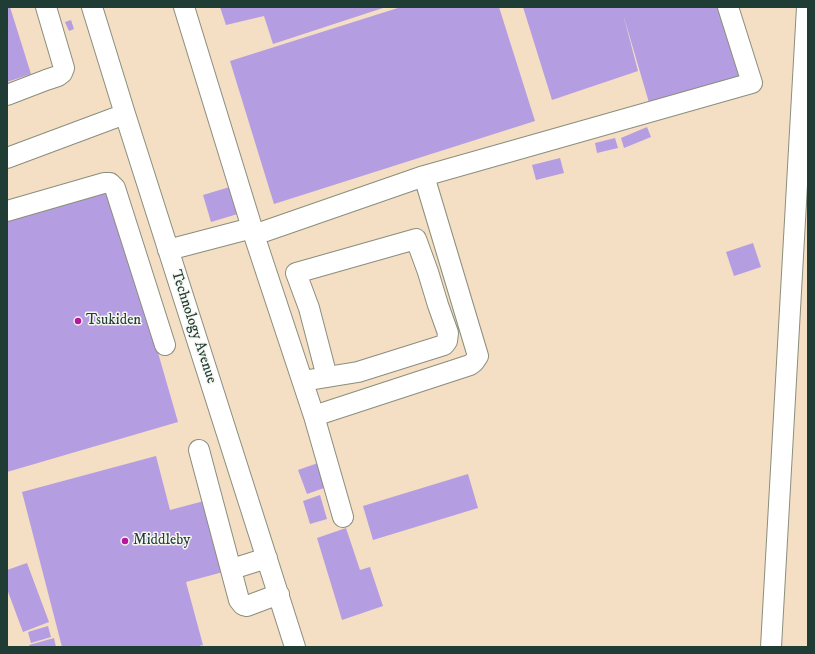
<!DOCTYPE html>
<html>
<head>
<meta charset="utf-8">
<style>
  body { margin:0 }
  #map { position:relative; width:815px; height:654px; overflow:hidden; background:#f4dec4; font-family:"IM FELL DW Pica",serif }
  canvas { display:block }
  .frame { position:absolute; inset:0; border:8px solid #1f3d34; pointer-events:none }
</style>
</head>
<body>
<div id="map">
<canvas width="815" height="654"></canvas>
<div class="frame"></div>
</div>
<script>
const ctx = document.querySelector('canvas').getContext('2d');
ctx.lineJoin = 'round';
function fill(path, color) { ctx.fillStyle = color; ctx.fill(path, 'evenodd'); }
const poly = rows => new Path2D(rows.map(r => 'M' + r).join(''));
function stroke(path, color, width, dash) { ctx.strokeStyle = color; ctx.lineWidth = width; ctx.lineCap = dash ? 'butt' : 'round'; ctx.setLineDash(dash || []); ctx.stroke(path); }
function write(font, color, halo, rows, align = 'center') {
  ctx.font = font + ' "IM FELL DW Pica",serif'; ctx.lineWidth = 3; ctx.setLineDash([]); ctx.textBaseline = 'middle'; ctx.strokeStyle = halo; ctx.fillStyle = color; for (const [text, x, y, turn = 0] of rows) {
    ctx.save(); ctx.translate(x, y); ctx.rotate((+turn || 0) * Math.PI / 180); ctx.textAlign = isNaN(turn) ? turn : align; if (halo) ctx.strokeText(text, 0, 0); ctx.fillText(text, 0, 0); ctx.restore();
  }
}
fill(poly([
  [7,7,10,7,31,74,7,82],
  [220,7,386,7,273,44,264,16,226,25],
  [401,7,499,7,535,121,274,204,230,61],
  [523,7,720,7,741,78,650,106,623,14,638,71,552,100],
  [71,20,74,29,69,31,65,22],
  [647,127,651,137,624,148,621,138],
  [615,138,618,148,597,153,595,143],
  [560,158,564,173,536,180,532,165],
  [233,186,241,213,211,222,203,195],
  [111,190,178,422,7,472,7,221],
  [753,243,761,267,734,276,726,252],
  [156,456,170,510,204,501,223,572,186,582,203,645,195,647,62,647,22,492],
  [318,463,327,487,307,494,298,470],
  [468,474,478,508,373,540,363,506],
  [320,495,327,519,310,524,303,501],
  [346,528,360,570,370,567,383,606,342,620,317,538],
  [27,563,49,622,23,632,7,589,7,570],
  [48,626,51,637,31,643,28,632],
  [54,638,56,647,30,647,29,645]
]), '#b59de2');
const minor = poly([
  [92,7,125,114,295,647],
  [184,7,252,228],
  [7,95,46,80,58,76,62,73,64,68,46,7],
  [7,158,125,114],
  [7,211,104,183,110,183,115,188,165,345],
  [254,235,314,416,343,517],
  [168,250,252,228,254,235,424,176,752,83,728,7],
  [303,381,327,377,358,372,444,345,447,341,448,333,438,305,428,272,416,239,296,273,309,308,327,377],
  [314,416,470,365,474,362,478,356,424,176],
  [199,450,239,600,243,605,247,606,279,594],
  [232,569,267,558],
  [771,647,807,7]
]);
stroke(minor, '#8a8e7c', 22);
stroke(minor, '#fff', 20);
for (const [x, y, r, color] of [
  [78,321,4,"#b5179e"],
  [125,541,4,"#b5179e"]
]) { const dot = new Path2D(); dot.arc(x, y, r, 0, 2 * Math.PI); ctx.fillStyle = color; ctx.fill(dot); stroke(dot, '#f6f6f2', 1.5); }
write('15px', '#1f3d34', '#f6f6f2', [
  ["Tsukiden",86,321],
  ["Middleby",133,541]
], 'left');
write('15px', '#1f3d34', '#f6f6f2', [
  ["Technology Avenue",193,327,72]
]);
</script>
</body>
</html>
